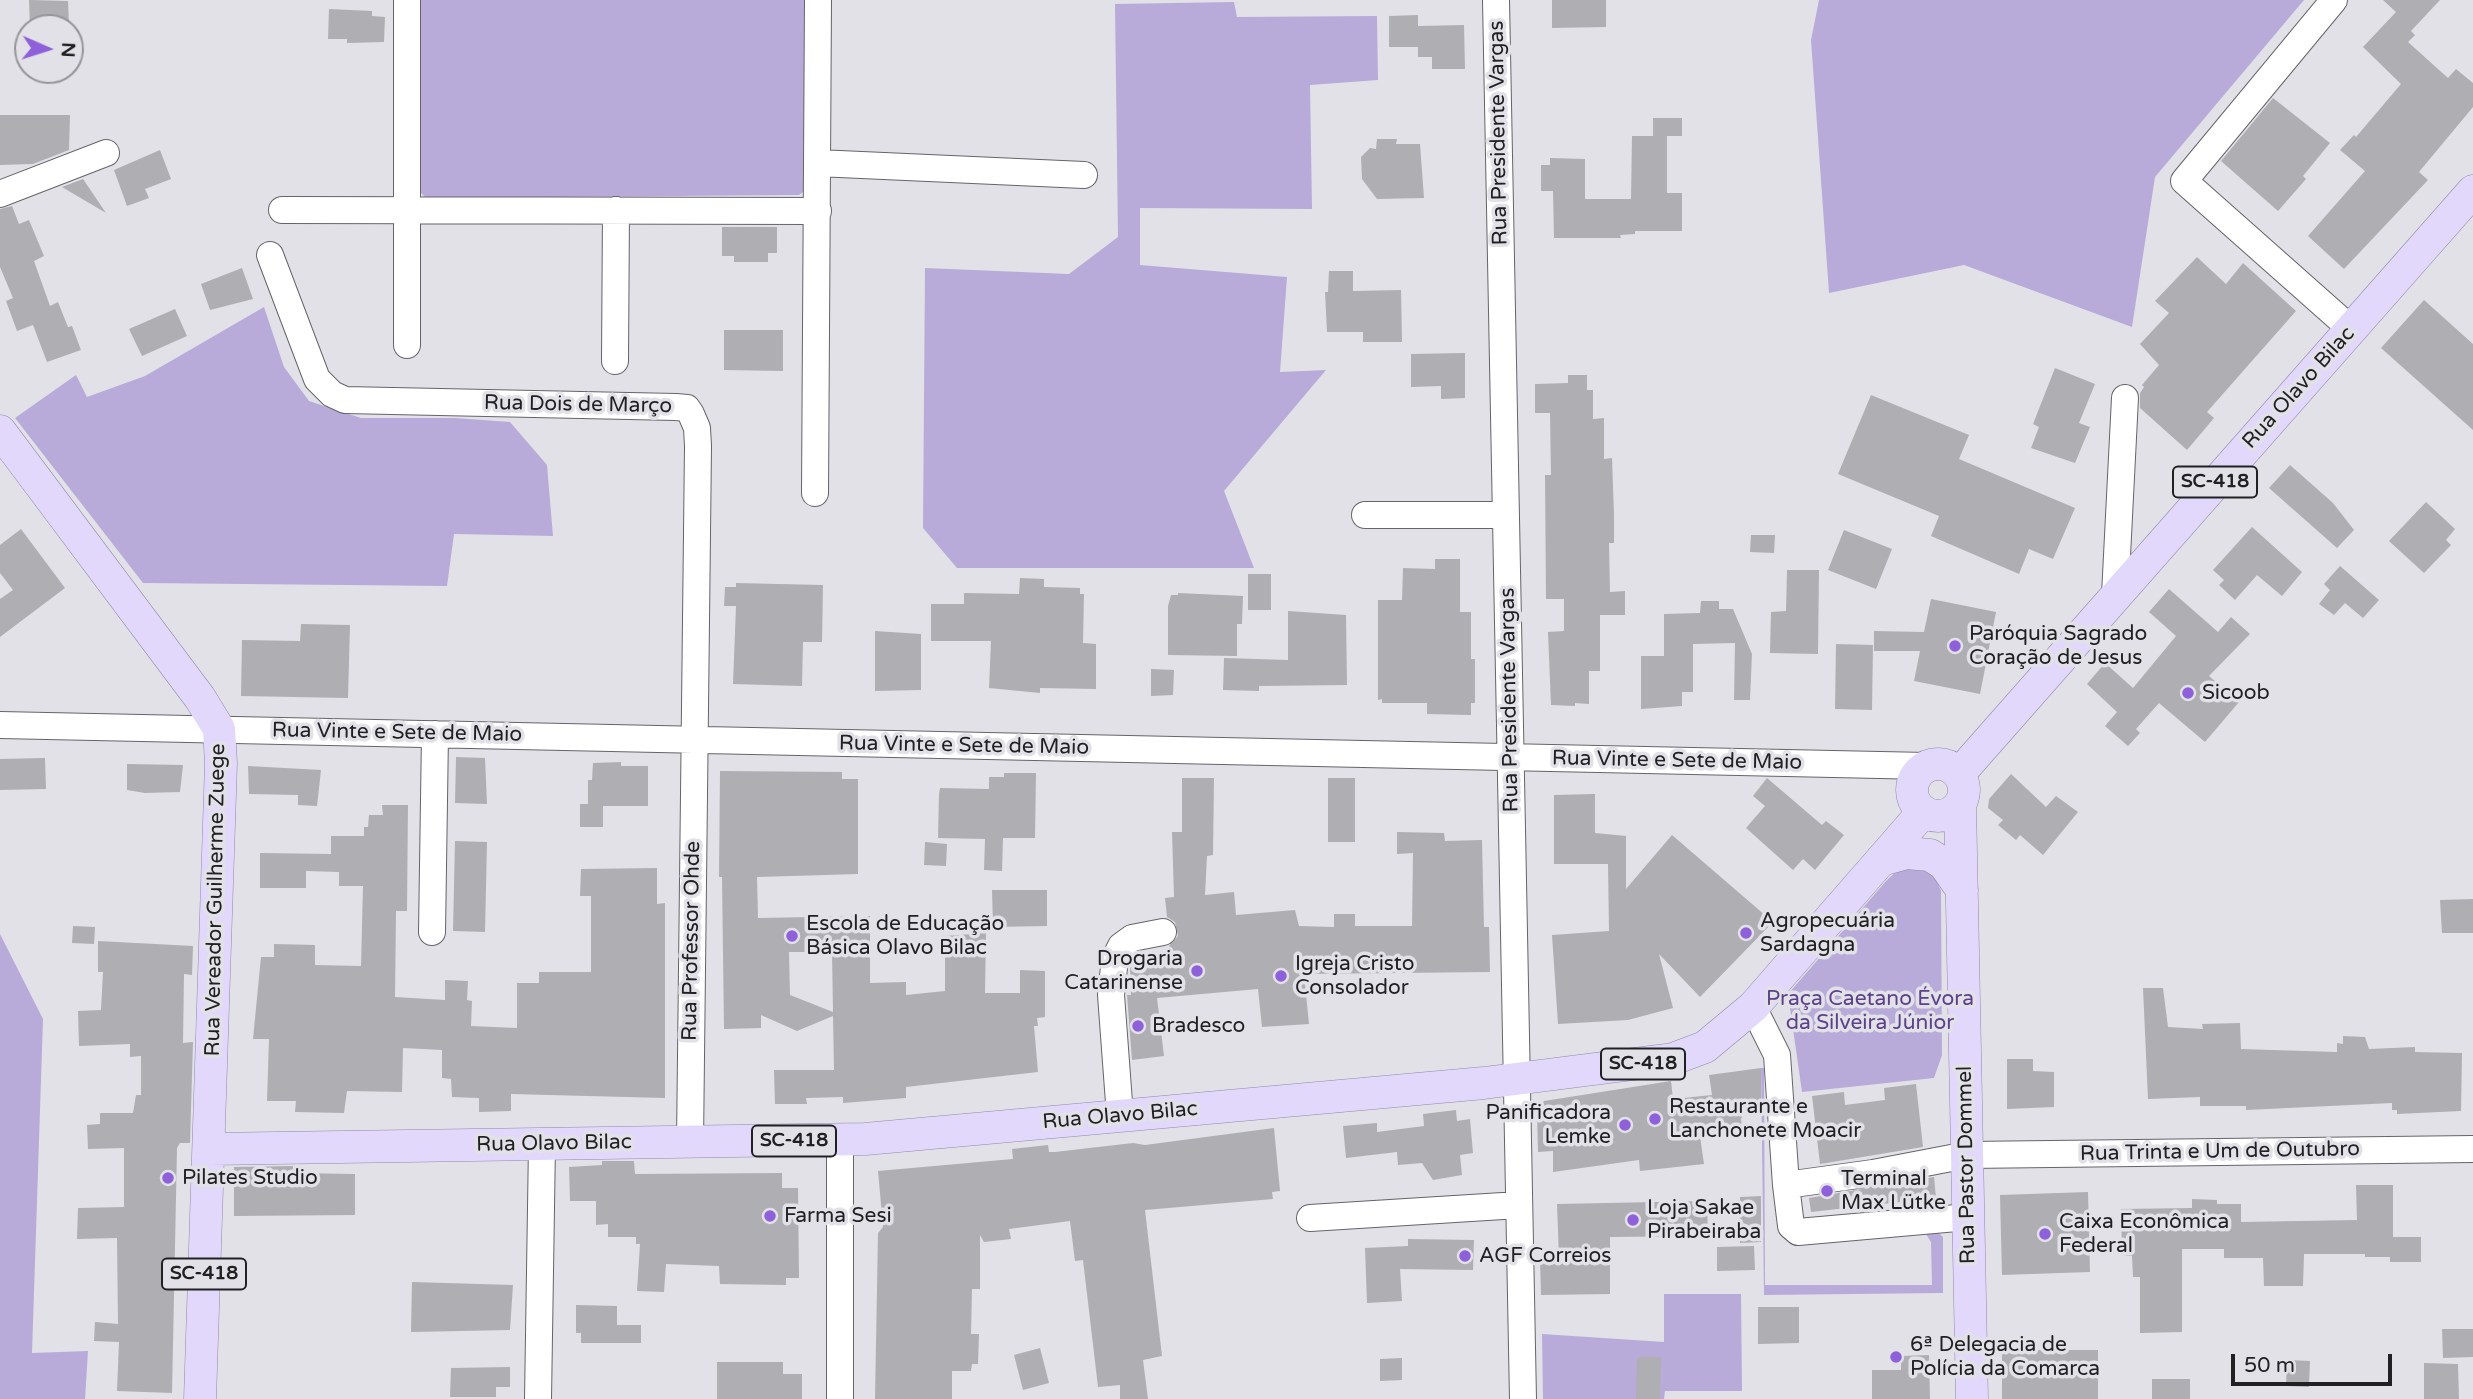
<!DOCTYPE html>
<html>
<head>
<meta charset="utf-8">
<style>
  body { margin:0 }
  #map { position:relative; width:2473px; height:1399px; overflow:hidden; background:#e2e1e7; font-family:"Varela Round",sans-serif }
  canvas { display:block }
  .north { position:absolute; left:14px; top:14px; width:70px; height:70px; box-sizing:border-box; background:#e2e1e7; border:2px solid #959498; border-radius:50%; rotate:93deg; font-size:19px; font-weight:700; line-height:28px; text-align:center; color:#212022 }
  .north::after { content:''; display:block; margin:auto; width:24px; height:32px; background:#8e60da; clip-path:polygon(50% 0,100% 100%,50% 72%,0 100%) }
  .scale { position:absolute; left:2231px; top:1354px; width:161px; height:32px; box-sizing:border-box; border:4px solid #212022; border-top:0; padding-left:9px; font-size:21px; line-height:24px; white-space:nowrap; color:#212022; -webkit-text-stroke:5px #e2e1e7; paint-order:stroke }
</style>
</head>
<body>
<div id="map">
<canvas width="2473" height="1399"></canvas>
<div class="north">N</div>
<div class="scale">50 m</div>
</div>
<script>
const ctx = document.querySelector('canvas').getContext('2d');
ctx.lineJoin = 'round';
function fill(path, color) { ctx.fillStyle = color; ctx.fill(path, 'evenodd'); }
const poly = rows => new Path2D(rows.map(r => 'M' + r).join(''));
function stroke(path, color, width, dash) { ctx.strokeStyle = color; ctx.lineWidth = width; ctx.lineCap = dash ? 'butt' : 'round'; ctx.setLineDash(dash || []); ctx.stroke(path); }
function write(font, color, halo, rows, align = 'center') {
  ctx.font = font + ' "Varela Round",sans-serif'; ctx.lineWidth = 7; ctx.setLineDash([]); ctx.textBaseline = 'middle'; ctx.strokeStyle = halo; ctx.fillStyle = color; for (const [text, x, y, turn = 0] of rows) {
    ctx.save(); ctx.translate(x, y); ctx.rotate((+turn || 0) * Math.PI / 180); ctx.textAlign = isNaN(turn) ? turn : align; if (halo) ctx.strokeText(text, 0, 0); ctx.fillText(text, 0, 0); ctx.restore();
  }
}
fill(poly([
  [416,0,808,0,807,189,799,195,426,198,417,189],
  [1819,0,2304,0,2155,177,2132,327,1964,265,1829,293,1811,40],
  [1234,2,1237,17,1377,16,1378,80,1310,85,1312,209,1140,208,1140,265,1287,277,1280,372,1326,370,1224,491,1254,568,957,568,923,528,925,268,1069,274,1118,237,1115,4],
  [264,307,284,367,309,401,361,418,455,418,510,422,547,465,553,536,454,534,447,586,143,583,15,418,76,375,87,397,145,376],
  [1918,865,1934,874,1941,891,1942,1055,1934,1078,1802,1092,1788,994,1887,880,1900,868],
  [0,934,43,1019,32,1353,88,1351,85,1399,0,1399],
  [1761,1068,1764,1068,1765,1285,1932,1285,1931,1242,1921,1226,1932,1226,1943,1237,1943,1293,1764,1295],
  [1664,1294,1741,1294,1742,1391,1665,1391,1664,1399,1543,1399,1542,1334,1664,1342]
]), '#b8abd9');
fill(poly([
  [29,0,68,1,69,25,66,28,30,28],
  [1552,0,1606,0,1606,27,1552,28],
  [2383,0,2440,0,2411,31,2415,35,2408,42,2448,78,2456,69,2473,83,2473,107,2419,172,2428,180,2344,269,2308,236,2365,171,2340,150,2354,135,2356,137,2401,84,2363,47,2396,12],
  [329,9,372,11,372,16,385,17,384,42,347,43,347,39,328,39],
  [1418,15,1418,26,1464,25,1465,69,1432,69,1432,57,1418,57,1418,47,1389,47,1389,16],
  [2273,98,2330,143,2303,176,2306,179,2278,211,2221,161],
  [0,115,70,115,69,150,33,164,0,165],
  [1653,118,1682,118,1682,136,1653,136],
  [1632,136,1667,136,1667,193,1682,193,1682,231,1635,231,1635,234,1620,235,1621,238,1554,238,1553,191,1541,191,1541,165,1550,165,1550,158,1585,159,1585,199,1631,199],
  [1377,139,1397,139,1396,144,1420,144,1424,198,1377,199,1362,179,1361,157,1370,148,1376,149],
  [160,150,171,179,145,189,149,198,127,206,114,170],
  [83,179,106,213,62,187],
  [12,206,19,224,29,220,44,256,34,261,50,306,58,302,68,327,72,326,81,350,47,362,33,325,17,331,6,301,13,298,0,267,0,209],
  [722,227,777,227,777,253,768,253,768,262,734,262,734,256,722,256],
  [2197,257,2226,284,2243,263,2296,311,2207,412,2214,418,2187,450,2140,408,2140,393,2144,387,2142,385,2159,365,2140,344,2169,313,2155,301],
  [242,268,253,299,210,310,201,284],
  [1329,271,1353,271,1353,291,1401,290,1402,342,1363,342,1363,332,1327,332,1325,292,1328,292],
  [2424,300,2473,344,2473,430,2381,348],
  [175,309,187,336,142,356,129,329],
  [724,330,783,330,783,371,724,370],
  [1465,353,1465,398,1441,399,1441,386,1411,387,1411,354],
  [2055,368,2095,384,2079,423,2090,427,2075,463,2031,448,2039,427,2033,424],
  [1568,375,1587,375,1587,390,1593,390,1593,419,1604,418,1604,459,1612,458,1614,515,1614,543,1609,543,1610,592,1625,591,1625,615,1600,615,1600,671,1589,671,1589,704,1575,703,1575,706,1551,705,1548,632,1564,631,1564,599,1546,599,1545,475,1551,475,1550,413,1535,413,1535,384,1568,383],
  [1871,395,1969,435,1959,459,2075,508,2053,559,2029,549,2019,574,1931,536,1939,516,1838,474],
  [2290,465,2333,503,2354,530,2337,548,2269,488],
  [2426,502,2455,529,2446,540,2451,545,2424,573,2389,541],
  [2252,527,2302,572,2282,596,2257,575,2235,600,2219,585,2224,580,2213,570],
  [21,529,65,588,0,637,0,599,13,590,0,573,0,545],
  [1844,530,1892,549,1876,589,1828,570],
  [1751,535,1775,535,1774,553,1750,552],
  [1435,559,1460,559,1460,612,1471,612,1471,659,1475,659,1475,703,1471,703,1471,715,1427,714,1427,703,1382,703,1382,699,1378,700,1378,600,1402,600,1403,568,1435,569],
  [2340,566,2379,600,2363,618,2345,603,2334,615,2319,604,2330,590,2324,584],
  [1787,570,1819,570,1818,654,1770,653,1771,612,1786,611],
  [1248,574,1271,574,1271,610,1248,610],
  [1020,578,1044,579,1044,587,1080,588,1080,594,1084,594,1083,643,1096,644,1096,689,1040,688,1040,693,989,688,991,641,931,641,931,604,964,604,964,593,1019,594],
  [736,583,823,585,822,642,803,642,802,686,733,684,736,606,724,606,725,587,736,587],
  [2169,589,2218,632,2231,617,2250,634,2209,676,2239,702,2205,742,2159,703,2136,729,2140,733,2128,746,2105,726,2117,712,2087,684,2105,663,2133,688,2176,636,2149,612],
  [1178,593,1243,596,1242,624,1237,624,1237,656,1168,655,1168,606,1171,595,1178,595],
  [1931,599,1996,612,1980,694,1914,681,1920,651,1874,651,1874,631,1924,632],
  [1701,601,1719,601,1719,609,1733,609,1752,654,1750,700,1734,700,1735,643,1693,644,1693,692,1682,692,1682,706,1641,709,1641,656,1664,656,1664,614,1700,613],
  [1288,611,1346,615,1347,685,1259,686,1259,691,1223,690,1224,658,1288,660],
  [301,624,350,625,348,698,241,696,242,640,300,641],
  [875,631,921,634,921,690,875,691],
  [1836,644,1873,645,1872,710,1835,709],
  [1151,669,1174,670,1173,695,1151,696],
  [456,757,485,758,487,804,455,803],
  [45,758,46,789,0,790,0,759],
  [621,762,621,766,648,766,648,806,603,806,603,827,580,827,580,804,588,804,588,780,592,780,593,763],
  [127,764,183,765,180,792,145,793,127,790],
  [248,766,321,770,317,806,298,805,298,795,249,794],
  [720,771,842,772,842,779,858,779,858,874,757,877,758,918,870,916,870,983,906,982,906,995,945,991,945,936,986,933,985,993,1020,993,1020,970,1045,971,1045,1017,1037,1018,1038,1026,1034,1026,1038,1072,906,1087,906,1098,843,1103,843,1097,806,1098,807,1104,775,1104,774,1070,834,1070,833,1016,797,1031,761,1015,761,1028,724,1029,722,877,719,877],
  [789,952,832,952,833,1012,790,995],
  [1004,773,1036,773,1035,838,1003,838,1002,871,984,870,985,839,938,838,939,794,940,788,989,789,989,777,1004,777],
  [2011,774,2046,807,2056,796,2078,812,2043,855,2020,835,2016,840,1998,825,2003,820,1988,808,1989,799],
  [1182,778,1214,778,1213,855,1207,856,1205,895,1234,892,1236,915,1295,910,1299,926,1334,927,1334,914,1355,914,1355,926,1412,926,1413,853,1397,854,1397,832,1444,833,1445,841,1482,840,1484,927,1489,927,1490,972,1304,974,1309,1024,1262,1027,1258,989,1157,998,1164,1056,1132,1060,1127,995,1131,995,1130,963,1170,955,1169,946,1178,936,1175,922,1167,917,1165,898,1174,897,1172,832,1182,832],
  [1328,778,1355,778,1355,842,1328,842],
  [1767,778,1822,825,1826,821,1844,835,1815,870,1803,859,1793,870,1746,828,1765,806,1753,796],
  [1595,794,1595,833,1626,836,1626,889,1672,835,1773,922,1700,997,1659,954,1673,1008,1628,1020,1558,1024,1552,935,1609,931,1608,864,1554,864,1554,795],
  [382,805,408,805,407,911,396,911,395,997,445,1000,445,980,468,981,467,1000,472,1001,471,1026,517,1028,517,983,539,983,539,972,591,972,591,896,580,896,581,869,657,868,657,904,665,903,665,1098,511,1094,511,1111,479,1112,479,1098,452,1097,451,1079,442,1078,442,1050,403,1048,402,1092,347,1091,344,1113,295,1112,296,1101,267,1101,269,1039,253,1039,261,957,274,957,274,944,315,945,315,965,361,966,363,886,339,886,339,872,306,871,306,888,260,888,260,853,331,854,331,836,364,836,364,827,368,827,369,815,383,815],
  [455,841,487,842,485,932,453,931],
  [925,842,947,844,946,866,924,865],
  [992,890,1047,890,1047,926,993,927],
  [2473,899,2473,933,2442,933,2440,900],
  [73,926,95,927,94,944,72,943],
  [98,941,193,946,192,975,184,974,183,1043,193,1042,190,1143,180,1143,177,1148,172,1393,117,1391,119,1342,94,1341,95,1322,118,1324,117,1238,77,1239,78,1208,124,1207,124,1148,88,1149,87,1125,100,1124,100,1113,133,1113,136,1095,141,1095,141,1056,130,1057,130,1044,79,1046,78,1011,101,1010,103,972,98,972],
  [2143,988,2163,988,2168,1027,2203,1029,2202,1024,2240,1023,2241,1049,2337,1052,2337,1043,2343,1044,2343,1036,2365,1037,2369,1049,2415,1047,2415,1052,2462,1053,2461,1111,2397,1114,2397,1110,2392,1110,2392,1103,2246,1110,2246,1106,2200,1106,2200,1097,2148,1099],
  [2007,1059,2033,1059,2033,1071,2054,1072,2054,1107,2007,1109],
  [1761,1068,1761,1105,1747,1107,1741,1119,1742,1131,1700,1136,1704,1164,1640,1171,1639,1160,1553,1172,1553,1151,1538,1152,1537,1111,1544,1101,1671,1081,1673,1099,1712,1095,1709,1075],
  [1916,1084,1923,1147,1820,1164,1812,1096,1844,1092,1845,1105,1885,1100,1884,1088],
  [1456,1110,1457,1121,1470,1119,1473,1153,1460,1155,1462,1175,1433,1180,1422,1163,1398,1165,1397,1152,1346,1158,1343,1126,1377,1123,1377,1132,1424,1126,1423,1114],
  [1274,1128,1280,1191,1272,1192,1273,1199,1145,1210,1162,1356,1143,1360,1148,1399,1120,1399,1120,1385,1098,1387,1083,1260,1075,1261,1070,1221,1009,1229,1011,1239,984,1242,980,1235,980,1289,972,1289,971,1334,979,1334,978,1364,972,1364,971,1371,952,1371,952,1399,875,1399,878,1233,883,1227,878,1171,1013,1159,1012,1149,1048,1145,1049,1152,1055,1152,1133,1143,1145,1145],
  [602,1161,634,1161,635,1174,782,1173,782,1188,798,1188,799,1278,786,1278,786,1285,720,1284,719,1266,666,1264,664,1292,637,1291,640,1244,636,1244,636,1237,608,1237,608,1224,596,1225,596,1201,570,1201,569,1167,602,1165],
  [293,1166,293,1173,355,1174,355,1215,234,1216,234,1167],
  [1934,1177,1936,1198,1811,1212,1809,1198],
  [2356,1185,2393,1185,2393,1237,2421,1237,2421,1262,2390,1262,2390,1257,2365,1257,2365,1254,2304,1254,2303,1286,2264,1286,2263,1258,2224,1258,2224,1249,2182,1249,2182,1332,2140,1333,2140,1277,2133,1277,2132,1256,2122,1255,2121,1209,2192,1208,2192,1199,2217,1200,2217,1204,2241,1204,2241,1222,2357,1220],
  [2088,1192,2090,1272,2002,1275,2000,1195],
  [1761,1196,1761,1242,1740,1243,1740,1197],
  [1707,1201,1708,1236,1610,1237,1610,1294,1541,1295,1540,1259,1559,1258,1557,1204],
  [1408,1239,1474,1240,1473,1270,1400,1269,1402,1301,1367,1303,1365,1248,1408,1246],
  [1754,1246,1755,1270,1717,1271,1717,1247],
  [412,1282,513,1285,510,1330,411,1332],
  [576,1305,617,1306,617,1325,641,1325,641,1343,581,1343,581,1333,576,1333],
  [1758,1307,1799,1307,1799,1343,1758,1344],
  [2442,1329,2473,1329,2473,1357,2443,1358],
  [1040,1348,1049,1383,1023,1390,1014,1355],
  [2002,1350,2098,1350,2098,1399,2002,1399],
  [1929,1355,1930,1399,1872,1399,1872,1370,1901,1370,1901,1356],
  [1637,1357,1661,1357,1660,1399,1636,1399],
  [1402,1358,1402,1380,1380,1381,1380,1359],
  [2287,1360,2310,1361,2309,1387,2286,1386],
  [717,1362,783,1362,783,1374,802,1374,802,1399,717,1399],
  [2424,1363,2458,1364,2459,1399,2424,1399],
  [510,1367,510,1387,496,1387,496,1397,450,1397,451,1368],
  [2152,1379,2190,1379,2190,1399,2152,1399]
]), '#afaeb3');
const minor = poly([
  [407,0,407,345],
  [1496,0,1523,1399],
  [2334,0,2184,181,2351,329],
  [817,163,1084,175],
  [0,194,106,153],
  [282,210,818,211],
  [270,255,317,379,332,394,345,400,676,407,687,408,691,414,697,428,698,446,690,1143],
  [615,361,616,210],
  [815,493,818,0],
  [1365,515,1506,515],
  [2115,595,2125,398],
  [0,725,1927,766],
  [432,932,435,734],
  [1753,1007,1777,1055,1786,1185,1873,1173,1967,1155,2473,1149],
  [1120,1116,1111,995,1115,958,1121,946,1132,938,1163,932],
  [840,1140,840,1399],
  [1786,1185,1791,1226,1798,1232,1968,1217],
  [1310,1218,1519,1205],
  [538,1399,542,1144]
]);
const major = poly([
  [0,431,200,698,219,729,221,763,200,1399],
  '1912 790a26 26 0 1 1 52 0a26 26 0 1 1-52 0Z',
  [1959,774,2473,191],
  [1960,804,1972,1399],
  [1881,860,1906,853,1930,855,1944,864,1962,890],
  [210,1149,865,1139,1484,1083,1673,1059,1705,1047,1753,1007,1923,812]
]);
stroke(minor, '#656469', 28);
stroke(major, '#9287ad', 33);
stroke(minor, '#fff', 26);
stroke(major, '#e2d8fb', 32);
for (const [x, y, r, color] of [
  [1955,646,7,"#8e60da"],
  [2188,693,7,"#8e60da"],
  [1746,933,7,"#8e60da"],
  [792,936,7,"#8e60da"],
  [1197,971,7,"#8e60da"],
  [1281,976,7,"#8e60da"],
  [1138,1026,7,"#8e60da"],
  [1655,1119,7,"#8e60da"],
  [1625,1125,7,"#8e60da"],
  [168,1178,7,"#8e60da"],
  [1827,1191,7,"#8e60da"],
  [770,1216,7,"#8e60da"],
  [1633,1220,7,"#8e60da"],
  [2045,1234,7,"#8e60da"],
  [1465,1256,7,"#8e60da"],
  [1896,1357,7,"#8e60da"]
]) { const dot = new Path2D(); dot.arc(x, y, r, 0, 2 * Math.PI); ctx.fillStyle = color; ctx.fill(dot); stroke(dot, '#e2e1e7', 2.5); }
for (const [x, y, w] of [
  [2215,482,84],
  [1643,1064,84],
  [794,1141,84],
  [204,1274,84]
]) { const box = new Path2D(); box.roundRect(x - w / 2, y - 15.5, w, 31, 5); ctx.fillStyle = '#e2e1e7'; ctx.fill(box); stroke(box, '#212022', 2); }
write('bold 19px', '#212022', null, [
  ["SC-418",2215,482],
  ["SC-418",1643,1064],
  ["SC-418",794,1141],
  ["SC-418",204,1274]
]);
write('21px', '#212022', '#e2e1e7', [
  ["Rua Presidente Vargas",1499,133,-91],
  ["Rua Olavo Bilac",2299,388,-48],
  ["Rua Dois de Março",578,405,1],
  ["Rua Presidente Vargas",1510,700,-91],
  ["Rua Vinte e Sete de Maio",397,733,1],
  ["Rua Vinte e Sete de Maio",964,746,1],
  ["Rua Vinte e Sete de Maio",1677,761,1],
  ["Rua Vereador Guilherme Zuege",216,900,-89],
  ["Rua Professor Ohde",692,941,-89],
  ["Rua Olavo Bilac",1120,1116,-5],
  ["Rua Olavo Bilac",554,1144,-1],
  ["Rua Trinta e Um de Outubro",2220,1152,-1],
  ["Rua Pastor Dommel",1967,1165,-91]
]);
write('21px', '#212022', '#e2e1e7', [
  ["Paróquia Sagrado",1969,634],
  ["Coração de Jesus",1969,658],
  ["Sicoob",2202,693],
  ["Agropecuária",1760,921],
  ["Sardagna",1760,945],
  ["Escola de Educação",806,924],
  ["Básica Olavo Bilac",806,948],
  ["Drogaria",1183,959,"right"],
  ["Catarinense",1183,983,"right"],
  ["Igreja Cristo",1295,964],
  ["Consolador",1295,988],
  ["Bradesco",1152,1026],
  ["Restaurante e",1669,1107],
  ["Lanchonete Moacir",1669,1131],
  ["Panificadora",1611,1113,"right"],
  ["Lemke",1611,1137,"right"],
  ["Pilates Studio",182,1178],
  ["Terminal",1841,1179],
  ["Max Lütke",1841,1203],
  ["Loja Sakae",1647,1208],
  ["Pirabeiraba",1647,1232],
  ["Farma Sesi",784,1216],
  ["Caixa Econômica",2059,1222],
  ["Federal",2059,1246],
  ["AGF Correios",1479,1256],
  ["6ª Delegacia de",1910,1345],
  ["Polícia da Comarca",1910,1369]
], 'left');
write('21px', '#5c408c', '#e2e1e7', [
  ["Praça Caetano Évora",1870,999],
  ["da Silveira Júnior",1870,1023]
]);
</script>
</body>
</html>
